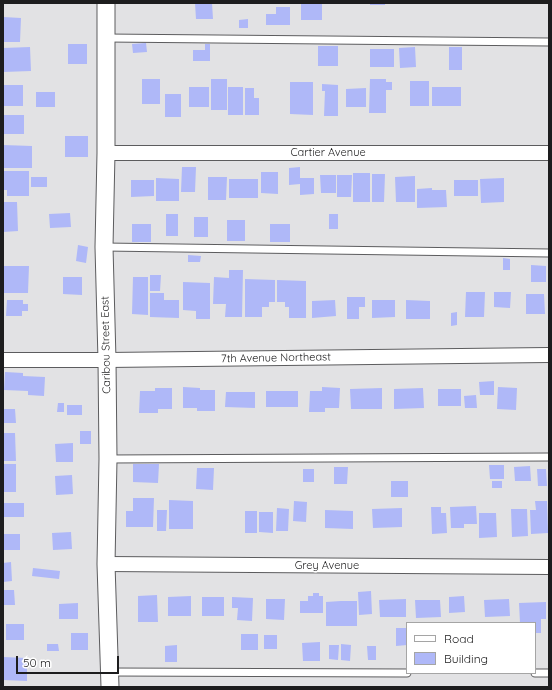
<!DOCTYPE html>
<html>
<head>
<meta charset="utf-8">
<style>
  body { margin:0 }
  #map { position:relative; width:552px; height:690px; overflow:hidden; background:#e2e2e4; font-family:Quicksand,sans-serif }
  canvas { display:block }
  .frame { position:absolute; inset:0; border:4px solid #1d1d1e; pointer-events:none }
  .legend { position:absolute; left:406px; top:622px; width:130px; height:52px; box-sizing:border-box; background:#fff; border:1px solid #a5a5a5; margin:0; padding:5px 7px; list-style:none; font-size:12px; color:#1d1d1e }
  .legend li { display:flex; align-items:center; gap:8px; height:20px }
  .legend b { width:20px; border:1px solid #a5a5a5 }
  .scale { position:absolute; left:16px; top:656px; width:103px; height:18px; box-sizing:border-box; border:2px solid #1d1d1e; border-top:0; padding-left:5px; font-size:12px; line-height:14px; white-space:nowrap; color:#1d1d1e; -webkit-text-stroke:3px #fff; paint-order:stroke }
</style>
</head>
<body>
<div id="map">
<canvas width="552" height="690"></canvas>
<div class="frame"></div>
<ul class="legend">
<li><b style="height:5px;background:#fff"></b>Road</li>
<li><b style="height:11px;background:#afb8f8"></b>Building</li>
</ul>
<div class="scale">50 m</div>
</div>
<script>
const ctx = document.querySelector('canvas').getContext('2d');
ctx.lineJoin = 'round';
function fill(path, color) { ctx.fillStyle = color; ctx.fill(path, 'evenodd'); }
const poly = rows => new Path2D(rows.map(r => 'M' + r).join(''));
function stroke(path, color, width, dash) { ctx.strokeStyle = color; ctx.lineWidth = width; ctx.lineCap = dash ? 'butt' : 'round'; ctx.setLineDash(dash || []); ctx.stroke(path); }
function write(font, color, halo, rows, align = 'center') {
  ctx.font = font + ' Quicksand,sans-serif'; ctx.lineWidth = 3; ctx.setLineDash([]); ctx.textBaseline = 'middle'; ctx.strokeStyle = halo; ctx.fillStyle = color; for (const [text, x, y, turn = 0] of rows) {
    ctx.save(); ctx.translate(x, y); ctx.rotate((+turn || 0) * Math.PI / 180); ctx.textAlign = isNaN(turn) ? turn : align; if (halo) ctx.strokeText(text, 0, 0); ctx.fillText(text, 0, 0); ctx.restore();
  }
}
fill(poly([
  [195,3,212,3,213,19,196,19],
  [301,3,322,3,322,20,301,20],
  [370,3,385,3,385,5,370,5],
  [276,7,290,7,290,25,266,25,266,14,276,14],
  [3,17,21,18,20,42,3,42],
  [248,19,248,28,239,28,239,20],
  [146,43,147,52,133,53,132,44],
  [68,44,87,44,87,64,68,64],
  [205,44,210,44,210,61,193,61,193,50,205,50],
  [318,46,338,46,338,66,318,66],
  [30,47,31,71,3,72,3,48],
  [415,47,416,67,400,68,399,48],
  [449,47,462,47,462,70,449,70],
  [370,49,394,49,394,67,370,67],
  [142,79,160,79,160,104,142,104],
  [211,79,227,79,227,110,211,110],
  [370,79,386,79,386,82,392,82,392,90,386,90,386,113,369,113],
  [410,81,429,81,429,106,410,106],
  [290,82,313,82,313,115,290,114],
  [322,84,338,85,338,116,324,116,325,91,322,91],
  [3,85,23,85,23,106,3,106],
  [189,87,209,87,209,107,189,107],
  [228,87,243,87,243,115,228,115],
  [432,87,461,87,461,106,432,106],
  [245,88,254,88,254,98,259,98,259,115,245,115],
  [366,88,366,107,346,107,346,89],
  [36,92,55,92,55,107,36,107],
  [165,94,181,94,181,117,165,117],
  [3,115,24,115,24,134,3,134],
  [65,136,88,136,88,157,65,157],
  [3,145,32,146,32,168,3,168],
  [182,167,196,167,195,192,181,192],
  [300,167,300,178,314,178,314,194,300,195,300,184,289,185,289,168],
  [3,171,29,171,29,196,7,196,7,190,3,190],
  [261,172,278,172,278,194,261,193],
  [353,173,370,173,370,202,353,202],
  [372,174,385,174,384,202,372,202],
  [320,175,336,175,336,193,321,193],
  [337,175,352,175,351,197,337,197],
  [415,176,415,202,396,202,395,177],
  [31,177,47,177,47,187,31,187],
  [208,177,227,177,226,200,208,200],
  [156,178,179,179,179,201,156,201],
  [504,178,504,202,481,203,480,179],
  [229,179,258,179,258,198,229,198],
  [131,180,154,180,154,196,131,197],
  [454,180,478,180,478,196,454,196],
  [432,188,432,190,446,190,447,207,417,208,417,189],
  [3,202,17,202,18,231,3,232],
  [70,213,71,227,50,228,49,214],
  [166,214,178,214,178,236,166,236],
  [329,214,338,214,338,229,329,229],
  [194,217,208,217,208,237,194,237],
  [227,220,245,220,245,241,227,241],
  [132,224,151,224,151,242,132,242],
  [270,224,290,224,290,242,270,242],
  [78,245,88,247,86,263,76,261],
  [188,255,201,256,200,262,188,262],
  [503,258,510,259,510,270,503,270],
  [531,265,546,266,546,282,531,282],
  [3,266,29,266,28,293,3,293],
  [229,270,243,270,242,317,225,317,226,304,213,304,214,277,229,278],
  [150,275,161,275,160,291,150,291],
  [63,277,82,277,82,295,63,294],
  [133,277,148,277,148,315,132,314],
  [245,279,275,280,275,302,269,302,269,307,262,307,262,317,245,317],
  [277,280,306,281,306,318,289,318,289,307,285,307,285,302,277,302],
  [183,282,210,283,210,319,196,319,196,311,183,310],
  [466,292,485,292,484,317,465,317],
  [494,292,511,292,510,308,494,307],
  [150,293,164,293,164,300,179,300,179,318,150,317],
  [526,294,544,294,545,314,526,314],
  [347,297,365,297,365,307,359,307,359,319,347,319],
  [7,300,23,300,23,304,28,304,28,311,22,311,22,316,6,316],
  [335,300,336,316,312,318,312,301],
  [372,300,395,300,395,317,372,318],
  [406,300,430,301,430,319,406,319],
  [457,312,457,325,451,326,451,313],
  [5,372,23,373,23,376,45,377,44,396,28,395,28,391,4,390],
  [494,381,494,395,480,395,479,382],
  [183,387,200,388,200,390,215,390,215,411,197,411,197,408,183,408],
  [322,387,340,388,339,408,325,408,325,412,309,412,310,391,322,391],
  [498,387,517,388,516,410,497,409],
  [155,388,172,388,172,409,158,409,158,413,139,413,140,391,155,391],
  [382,388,382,409,351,409,350,389],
  [423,388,424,408,394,409,394,389],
  [438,389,461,389,461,406,438,406],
  [266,391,298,391,298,407,266,407],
  [226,392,255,392,255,408,225,407],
  [476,395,477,408,465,408,464,396],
  [58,403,64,403,64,412,57,412],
  [67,405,82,405,82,415,67,415],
  [3,409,15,409,16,423,3,423],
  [80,431,91,431,91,444,80,444],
  [3,433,15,433,16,461,3,461],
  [73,443,73,462,56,462,55,444],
  [3,464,16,464,16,492,3,492],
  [133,464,159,464,158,483,133,482],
  [489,465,504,465,504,479,490,479],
  [530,466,531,481,515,481,514,467],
  [334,467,348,467,347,484,334,484],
  [197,468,214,468,213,490,196,489],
  [303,469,314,469,314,482,303,482],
  [537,469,546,469,547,486,538,486],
  [72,475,73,494,56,495,55,476],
  [391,481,408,481,408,497,391,497],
  [492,481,502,481,502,488,492,488],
  [133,498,154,498,153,527,126,527,126,511,133,511],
  [169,500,193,501,193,529,169,529],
  [294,501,307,502,306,522,293,521],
  [535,501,547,501,548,533,531,534,530,510,536,510],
  [3,503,24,503,24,517,3,517],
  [476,506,477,524,464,524,464,528,451,528,450,507],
  [431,507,441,507,441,513,446,513,447,533,432,534],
  [277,508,289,509,288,531,276,531],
  [402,508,402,527,373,528,372,509],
  [511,509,527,509,528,536,512,537],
  [157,510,167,510,166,531,157,531],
  [325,510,353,511,353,529,325,528],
  [245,511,257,511,257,533,245,533],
  [259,512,273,512,273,533,259,532],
  [479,513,496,513,497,537,479,538],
  [71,532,72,549,53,550,52,533],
  [3,534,20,534,20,550,3,550],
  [11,562,12,581,3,582,3,563],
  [33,568,60,571,59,579,32,576],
  [3,590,14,590,15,605,3,605],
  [371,591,372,614,359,615,358,592],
  [313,593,319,593,319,596,323,596,323,613,300,613,300,601,308,601,308,596,313,596],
  [157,595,158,622,138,622,138,596],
  [191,596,191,616,168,616,168,597],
  [464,596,465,612,449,613,449,597],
  [202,597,224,597,224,616,202,616],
  [232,597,253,598,252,621,237,620,238,608,232,608],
  [266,599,285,599,284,620,266,619],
  [406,599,406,617,380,617,379,600],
  [509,599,510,616,485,617,484,600],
  [415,600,440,600,441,617,416,618],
  [341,601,357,601,357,626,326,626,326,602],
  [546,602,546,619,541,619,541,633,535,633,535,623,520,623,519,603],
  [78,603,78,619,59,619,59,604],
  [6,624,24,624,24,640,6,640],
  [396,628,407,628,407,645,396,646],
  [71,633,88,633,88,650,71,650],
  [241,634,258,634,258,650,241,650],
  [264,635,277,635,277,649,264,649],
  [320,642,320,661,303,661,302,643],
  [47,644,58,644,59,651,47,651],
  [341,644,351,645,350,661,341,660],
  [177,645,177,662,165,662,165,646],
  [329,645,339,645,338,660,329,659],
  [367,646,376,646,376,660,368,660],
  [3,657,27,658,27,681,3,680]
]), '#afb8f8');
const service = poly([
  [106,38,549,42],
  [104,247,549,253],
  [108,459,549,457],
  [110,672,407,673],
  [535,673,549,673]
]);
const minor = poly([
  [106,153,549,153],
  [3,360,107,360,549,355],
  [106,564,549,567]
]);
const tertiary = poly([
  [106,3,106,153,104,247,107,360,108,459,106,564,110,687]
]);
stroke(service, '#5c5c5e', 9);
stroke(minor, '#5c5c5e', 16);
stroke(tertiary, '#5c5c5e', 19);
stroke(service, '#fff', 7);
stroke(minor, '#fff', 14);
stroke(tertiary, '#fff', 17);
write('11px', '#1d1d1e', '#fff', [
  ["Cartier Avenue",328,153],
  ["Caribou Street East",106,345,-91],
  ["7th Avenue Northeast",276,358,-1],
  ["Grey Avenue",327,566]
]);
</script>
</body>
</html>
